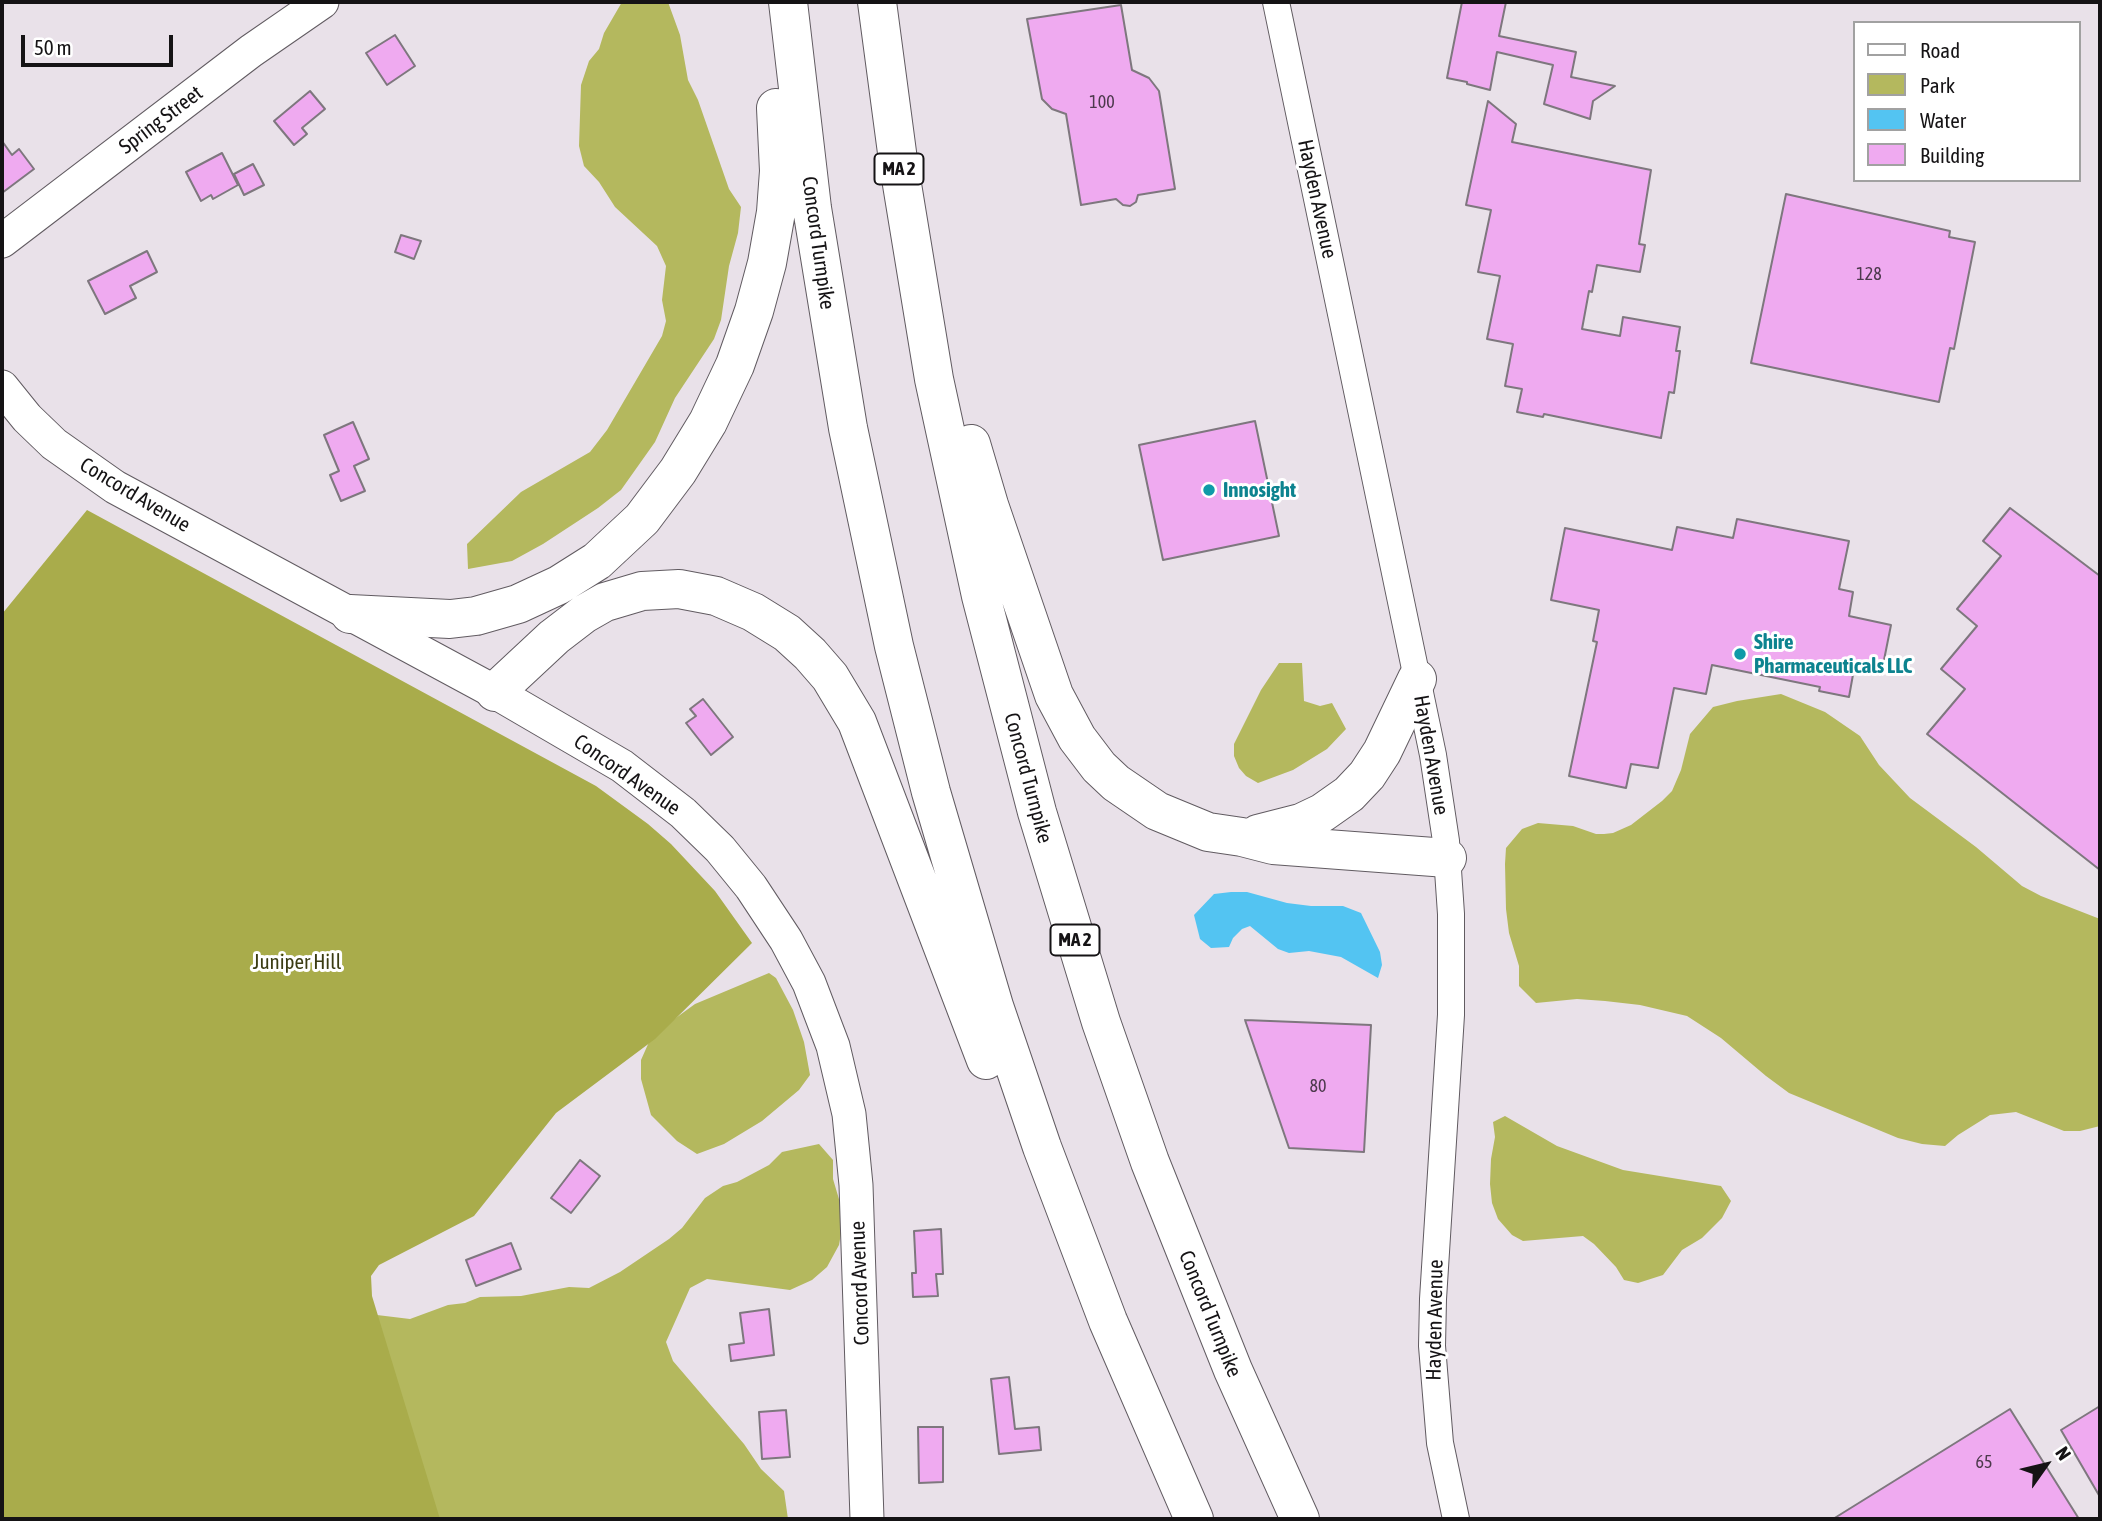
<!DOCTYPE html>
<html>
<head>
<meta charset="utf-8">
<style>
  body { margin:0 }
  #map { position:relative; width:2102px; height:1521px; overflow:hidden; background:#e9e1e9; font-family:"Asap Condensed",sans-serif }
  canvas { display:block }
  .frame { position:absolute; inset:0; border:4px solid #151315; pointer-events:none }
  .legend { position:absolute; left:1853px; top:21px; width:228px; height:161px; box-sizing:border-box; background:#fff; border:2px solid #a1a1a1; margin:0; padding:9px 12px; list-style:none; font-size:21px; color:#151315 }
  .legend li { display:flex; align-items:center; gap:14px; height:35px }
  .legend b { width:35px; border:2px solid #a1a1a1 }
  .north { position:absolute; left:2011px; top:1430px; width:70px; height:70px; -webkit-text-stroke:5px #fff; paint-order:stroke; rotate:56deg; font-size:19px; font-weight:700; line-height:28px; text-align:center; color:#151315 }
  .north::after { content:''; display:block; margin:auto; width:24px; height:32px; background:#151315; clip-path:polygon(50% 0,100% 100%,50% 72%,0 100%) }
  .scale { position:absolute; left:21px; top:35px; width:152px; height:32px; box-sizing:border-box; border:4px solid #151315; border-top:0; padding-left:9px; font-size:21px; line-height:24px; white-space:nowrap; color:#151315; -webkit-text-stroke:5px #fff; paint-order:stroke }
</style>
</head>
<body>
<div id="map">
<canvas width="2102" height="1521"></canvas>
<div class="frame"></div>
<ul class="legend">
<li><b style="height:9px;background:#fff"></b>Road</li>
<li><b style="height:19px;background:#b4b85e"></b>Park</li>
<li><b style="height:19px;background:#53c4f2"></b>Water</li>
<li><b style="height:19px;background:#efaaf0"></b>Building</li>
</ul>
<div class="north">N</div>
<div class="scale">50 m</div>
</div>
<script>
const ctx = document.querySelector('canvas').getContext('2d');
ctx.lineJoin = 'round';
function fill(path, color) { ctx.fillStyle = color; ctx.fill(path, 'evenodd'); }
const poly = rows => new Path2D(rows.map(r => 'M' + r).join(''));
function stroke(path, color, width, dash) { ctx.strokeStyle = color; ctx.lineWidth = width; ctx.lineCap = dash ? 'butt' : 'round'; ctx.setLineDash(dash || []); ctx.stroke(path); }
function write(font, color, halo, rows, align = 'center') {
  ctx.font = font + ' "Asap Condensed",sans-serif'; ctx.lineWidth = 6; ctx.setLineDash([]); ctx.textBaseline = 'middle'; ctx.strokeStyle = halo; ctx.fillStyle = color; for (const [text, x, y, turn = 0] of rows) {
    ctx.save(); ctx.translate(x, y); ctx.rotate((+turn || 0) * Math.PI / 180); ctx.textAlign = isNaN(turn) ? turn : align; if (halo) ctx.strokeText(text, 0, 0); ctx.fillText(text, 0, 0); ctx.restore();
  }
}
fill(poly([
  [622,2,668,2,680,35,688,80,698,100,729,189,741,207,738,233,729,266,721,320,714,339,675,398,655,442,621,490,598,508,543,544,512,561,468,569,467,544,521,492,590,452,607,430,662,336,666,321,662,300,666,266,657,246,615,207,599,182,584,166,579,146,581,85,589,61,599,49,604,33],
  [1279,663,1302,663,1304,701,1320,706,1332,703,1346,729,1327,749,1293,770,1258,783,1246,776,1239,768,1234,756,1234,744,1261,690],
  [1781,694,1825,712,1860,736,1879,765,1910,798,1976,847,2022,886,2041,896,2100,919,2100,1126,2080,1131,2064,1131,2016,1112,1990,1115,1958,1135,1945,1146,1922,1144,1898,1138,1789,1093,1766,1076,1721,1038,1687,1016,1640,1005,1605,1001,1577,999,1536,1003,1519,986,1519,966,1509,933,1506,909,1505,864,1506,848,1522,829,1538,823,1573,826,1596,834,1604,834,1613,833,1631,825,1662,801,1672,791,1681,770,1690,734,1713,707,1737,701],
  [2,968,377,1315,410,1319,448,1305,465,1303,480,1297,521,1296,569,1287,589,1288,620,1272,669,1239,682,1228,705,1198,723,1186,737,1182,769,1165,782,1152,819,1144,833,1160,833,1179,844,1216,839,1245,827,1267,812,1280,790,1290,707,1279,690,1288,666,1342,673,1361,744,1444,761,1469,784,1491,788,1519,20,1519],
  [769,973,776,978,793,1010,804,1042,810,1075,799,1090,762,1121,724,1144,697,1154,677,1141,651,1115,641,1079,641,1060,649,1042,662,1028,695,1004],
  [1505,1116,1557,1146,1623,1170,1721,1186,1731,1201,1722,1218,1702,1238,1682,1250,1663,1275,1638,1283,1624,1280,1616,1267,1594,1244,1583,1236,1523,1241,1512,1235,1498,1219,1492,1203,1490,1184,1491,1159,1495,1137,1493,1122]
]), '#b4b85e');
fill(poly([
  [87,510,596,786,648,824,671,844,715,891,752,943,655,1039,556,1113,474,1216,379,1265,371,1276,372,1296,440,1519,2,1519,2,614]
]), '#a9ac4b');
fill(poly([
  [1231,892,1247,892,1287,903,1311,906,1343,906,1361,913,1380,952,1382,965,1378,978,1341,957,1309,951,1289,953,1278,949,1250,926,1242,929,1233,938,1229,947,1211,948,1200,939,1194,915,1214,894]
]), '#53c4f2');
const building = poly([
  [1462,2,1506,2,1499,36,1576,52,1571,77,1615,86,1593,101,1590,119,1544,104,1553,65,1497,52,1490,90,1467,84,1467,82,1447,78,1462,2],
  [1121,5,1132,70,1149,78,1159,91,1175,189,1138,195,1136,202,1130,206,1123,205,1116,199,1081,205,1066,114,1052,109,1042,99,1027,19,1121,5],
  [395,35,415,66,387,85,366,53,395,35],
  [310,91,325,109,302,128,307,134,294,145,274,121,310,91],
  [1488,101,1516,124,1512,142,1651,170,1639,244,1645,245,1640,272,1597,265,1592,292,1589,291,1582,329,1620,336,1623,317,1680,327,1676,351,1680,351,1674,393,1669,392,1661,438,1544,414,1543,417,1517,412,1522,389,1505,386,1513,344,1487,339,1500,276,1478,272,1491,210,1466,205,1488,101],
  [2,141,12,155,19,149,34,169,2,193,2,141],
  [222,153,238,185,213,199,211,195,201,201,186,172,222,153],
  [253,164,264,185,244,195,234,174,253,164],
  [1786,194,1950,231,1949,237,1975,242,1954,349,1950,348,1939,402,1751,363,1786,194],
  [401,235,421,241,414,259,395,252,401,235],
  [147,251,157,272,130,286,136,298,105,314,88,281,147,251],
  [1255,421,1279,536,1163,560,1139,445,1255,421],
  [353,422,369,459,354,466,365,491,341,501,330,475,339,471,324,435,353,422],
  [2010,508,2100,576,2100,870,1927,734,1965,689,1941,669,1977,626,1957,609,2001,556,1983,541,2010,508],
  [1737,519,1849,541,1839,589,1853,592,1849,616,1891,625,1881,675,1854,669,1849,697,1819,691,1820,687,1712,665,1706,694,1674,688,1658,768,1631,764,1626,788,1569,776,1597,642,1593,641,1599,610,1551,600,1565,528,1672,550,1677,527,1733,538,1737,519],
  [703,699,733,737,711,755,686,723,696,716,690,709,703,699],
  [1245,1020,1371,1025,1364,1152,1289,1148,1245,1020],
  [580,1160,600,1176,571,1213,551,1198,580,1160],
  [941,1229,943,1274,936,1274,938,1296,913,1297,912,1273,916,1273,914,1231,941,1229],
  [511,1243,521,1269,476,1286,466,1260,511,1243],
  [769,1309,774,1355,731,1361,729,1345,744,1343,740,1313,769,1309],
  [1009,1377,1015,1429,1039,1427,1041,1450,999,1454,991,1379,1009,1377],
  [2100,1406,2100,1497,2061,1430,2100,1406],
  [2010,1409,2079,1519,1833,1519,2010,1409],
  [786,1410,790,1457,762,1459,759,1412,786,1410],
  [918,1427,943,1427,943,1482,919,1483,918,1427]
]);
fill(building, '#efaaf0');
stroke(building, '#7e777e', 2);
const minor = poly([
  [1276,2,1433,755,1446,841,1451,914,1451,1015,1433,1299,1432,1346,1440,1443,1456,1519]
]);
const major = poly([
  [2,241,251,51,322,2],
  [2,387,27,418,54,444,115,487,495,692,622,766,683,813,720,849,751,887,786,940,809,983,833,1046,849,1114,856,1185,867,1519]
]);
const highway = poly([
  [788,2,812,208,848,428,894,646,931,792,994,1006,1042,1147,1108,1321,1194,1519],
  [877,2,898,160,934,379,981,596,1037,812,1101,1022,1150,1162,1233,1370,1300,1519],
  [971,444,989,505,1054,695,1077,738,1099,767,1116,783,1157,811,1208,832,1242,837,1273,845,1447,858],
  [350,614,450,619,476,616,518,604,559,585,597,561,642,519,678,471,708,422,735,365,754,311,767,263,776,212,779,171,776,108],
  [495,692,554,637,584,614,605,602,642,591,679,589,716,596,753,612,787,633,810,654,830,677,857,722,986,1060],
  [1258,834,1301,823,1322,813,1349,794,1367,775,1382,752,1417,679]
]);
stroke(minor, '#615b61', 28);
stroke(major, '#615b61', 35);
stroke(highway, '#615b61', 40);
stroke(minor, '#fff', 26);
stroke(major, '#fff', 33);
stroke(highway, '#fff', 38);
for (const [x, y, r, color] of [
  [1209,490,7,"#0f9aa8"],
  [1740,654,7,"#0f9aa8"]
]) { const dot = new Path2D(); dot.arc(x, y, r, 0, 2 * Math.PI); ctx.fillStyle = color; ctx.fill(dot); stroke(dot, '#fff', 2.5); }
write('18px', '#4c394c', null, [
  ["100",1102,102],
  ["128",1869,274],
  ["80",1318,1086],
  ["65",1984,1462]
]);
for (const [x, y, w] of [
  [899,169,49],
  [1075,940,49]
]) { const box = new Path2D(); box.roundRect(x - w / 2, y - 15.5, w, 31, 5); ctx.fillStyle = '#fff'; ctx.fill(box); stroke(box, '#151315', 2); }
write('bold 19px', '#151315', null, [
  ["MA 2",899,169],
  ["MA 2",1075,940]
]);
write('21px', '#151315', '#fff', [
  ["Spring Street",161,120,-37],
  ["Hayden Avenue",1317,199,78],
  ["Concord Turnpike",818,243,82],
  ["Concord Avenue",135,495,31],
  ["Hayden Avenue",1431,755,80],
  ["Concord Avenue",627,775,35],
  ["Concord Turnpike",1028,778,75],
  ["Concord Avenue",860,1283,-92],
  ["Concord Turnpike",1210,1314,68],
  ["Hayden Avenue",1435,1320,-89]
]);
write('bold 21px', '#0d838f', '#fff', [
  ["Innosight",1223,490],
  ["Shire",1754,642],
  ["Pharmaceuticals LLC",1754,666]
], 'left');
write('21px', '#3b3c13', '#fff', [
  ["Juniper Hill",297,962]
]);
</script>
</body>
</html>
